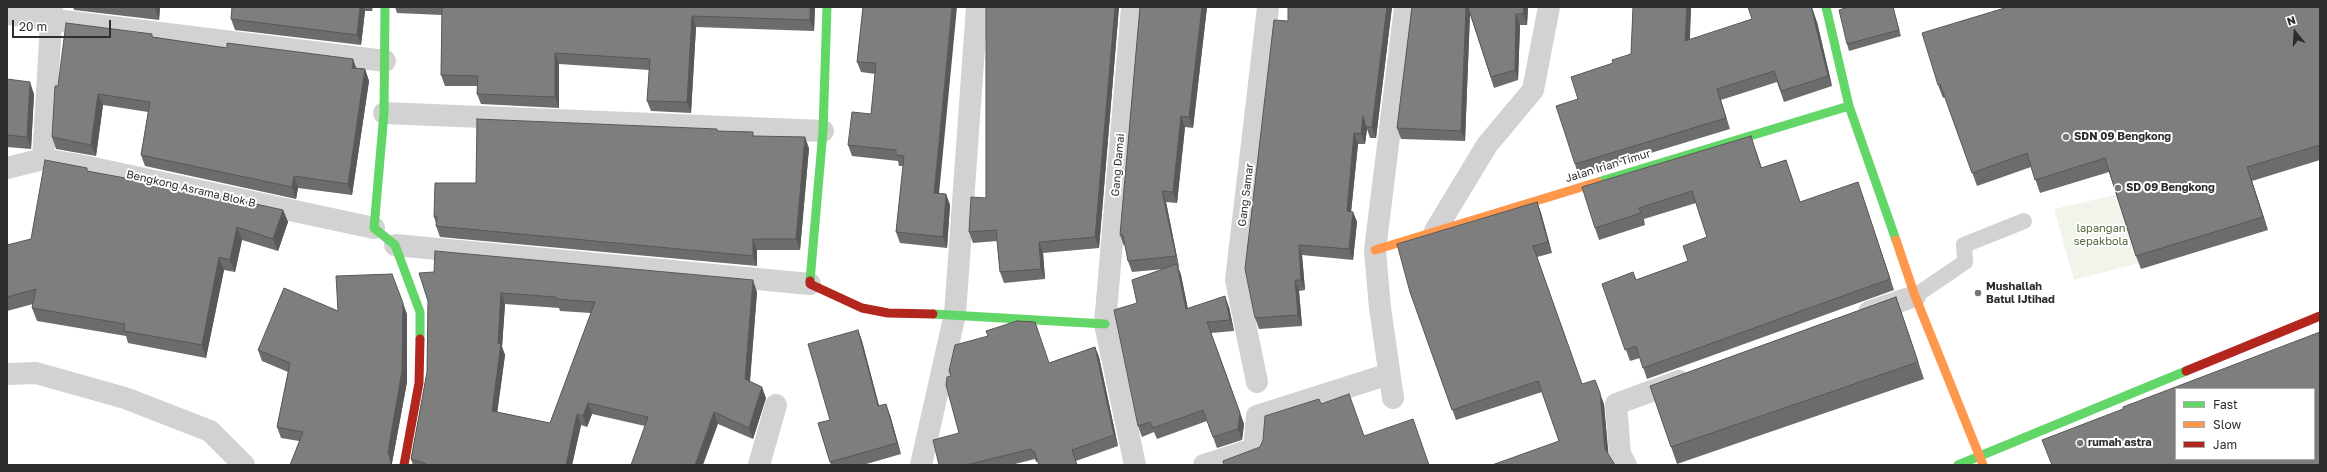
<!DOCTYPE html>
<html>
<head>
<meta charset="utf-8">
<style>
  body { margin:0 }
  #map { position:relative; width:2327px; height:472px; overflow:hidden; background:#fff; font-family:"Golos Text",sans-serif }
  canvas { display:block }
  .frame { position:absolute; inset:0; border:8px solid #2d2d2d; pointer-events:none }
  .legend { position:absolute; left:2175px; top:388px; width:140px; height:72px; box-sizing:border-box; background:#fff; border:1px solid #ababab; margin:0; padding:5px 7px; list-style:none; font-size:12px; color:#2d2d2d }
  .legend li { display:flex; align-items:center; gap:8px; height:20px }
  .legend b { width:20px; border:1px solid #ababab }
  .north { position:absolute; left:2275px; top:12px; width:40px; height:40px; -webkit-text-stroke:3px #fff; paint-order:stroke; rotate:342deg; font-size:11px; font-weight:700; line-height:16px; text-align:center; color:#2d2d2d }
  .north::after { content:''; display:block; margin:auto; width:14px; height:18px; background:#2d2d2d; clip-path:polygon(50% 0,100% 100%,50% 72%,0 100%) }
  .scale { position:absolute; left:12px; top:20px; width:99px; height:18px; box-sizing:border-box; border:2px solid #2d2d2d; border-top:0; padding-left:5px; font-size:12px; line-height:14px; white-space:nowrap; color:#2d2d2d; -webkit-text-stroke:3px #fff; paint-order:stroke }
</style>
</head>
<body>
<div id="map">
<canvas width="2327" height="472"></canvas>
<div class="frame"></div>
<ul class="legend">
<li><b style="height:5px;background:#63d668"></b>Fast</li>
<li><b style="height:5px;background:#ff974d"></b>Slow</li>
<li><b style="height:5px;background:#b3261e"></b>Jam</li>
</ul>
<div class="north">N</div>
<div class="scale">20 m</div>
</div>
<script>
const ctx = document.querySelector('canvas').getContext('2d');
ctx.lineJoin = 'round';
function fill(path, color) { ctx.fillStyle = color; ctx.fill(path, 'evenodd'); }
const poly = rows => new Path2D(rows.map(r => 'M' + r).join(''));
function stroke(path, color, width, dash) { ctx.strokeStyle = color; ctx.lineWidth = width; ctx.lineCap = dash ? 'butt' : 'round'; ctx.setLineDash(dash || []); ctx.stroke(path); }
function write(font, color, halo, rows, align = 'center') {
  ctx.font = font + ' "Golos Text",sans-serif'; ctx.lineWidth = 4; ctx.setLineDash([]); ctx.textBaseline = 'middle'; ctx.strokeStyle = halo; ctx.fillStyle = color; for (const [text, x, y, turn = 0] of rows) {
    ctx.save(); ctx.translate(x, y); ctx.rotate((+turn || 0) * Math.PI / 180); ctx.textAlign = isNaN(turn) ? turn : align; if (halo) ctx.strokeText(text, 0, 0); ctx.fillText(text, 0, 0); ctx.restore();
  }
}
fill(poly([
  [2230,169,2238,237,2074,280,2054,209]
]), '#f0f4eb');
stroke(poly([
  [1915,296,1965,262,1964,245,2024,221]
]), '#d2d2d2', 16);
stroke(poly([
  [1132,7,1105,324,1135,465],
  [7,14,385,61],
  [384,113,823,131],
  [43,159,52,7],
  [7,168,43,159,79,165,374,228],
  [1435,231,1487,145,1533,90,1549,7],
  [395,245,810,284],
  [1869,312,1915,296],
  [7,374,36,373,125,398,210,431,244,465],
  [1257,382,1236,280,1268,7],
  [1393,398,1380,308,1375,250,1405,7],
  [759,465,776,405],
  [921,465,955,314,977,7],
  [1204,465,1254,449,1257,416,1389,374],
  [1626,465,1620,454,1616,404,1679,381]
]), '#d2d2d2', 22);
stroke(poly([
  [385,7,384,113,374,228,395,245,420,312,420,339],
  [1826,7,1849,106,1896,240],
  [1598,182,1849,106],
  [810,281,823,131,827,7],
  [933,314,1105,324],
  [1958,465,2186,371]
]), '#63d668', 9);
stroke(poly([
  [1896,240,1915,296,1983,465],
  [1375,250,1598,182]
]), '#ff974d', 9);
stroke(poly([
  [810,281,810,284,862,308,888,313,933,314],
  [2186,371,2320,316],
  [404,465,419,383,420,339]
]), '#b3261e', 9);
fill(poly([
  [73,7,160,7,159,20,74,10],
  [232,7,373,7,372,11,365,11,361,45,235,30,231,19],
  [395,7,815,7,814,31,696,27,691,113,651,111,647,101,649,70,559,64,559,108,481,104,477,94,477,86,445,86,441,75,442,15,397,13],
  [863,7,939,194,946,194,950,205,947,248,900,243,896,232,903,166,899,166,898,161,852,156,848,145,871,114,875,74,861,72,857,62],
  [986,7,1119,7,1099,248,1043,253,1045,279,1004,283,1000,272,997,241,973,243,969,232,986,198],
  [1140,7,1207,7,1193,128,1185,127,1177,203,1166,202,1179,267,1178,267,1181,275,1188,309,1229,307,1234,331,1211,333,1244,424,1242,440,1217,448,1207,421,1157,439,1154,432,1142,437,1138,426,1137,303,1164,269,1132,272,1128,261,1125,245,1124,246,1120,235],
  [1392,7,1376,138,1370,138,1367,129,1365,144,1358,144,1351,212,1353,212,1357,222,1353,260,1302,255,1305,290,1299,291,1302,326,1259,329,1255,318,1288,21],
  [1412,7,1528,7,1527,25,1520,25,1518,80,1494,88,1470,14,1465,141,1401,139,1397,128],
  [1623,7,1691,7,1690,39,1817,22,1832,86,1784,102,1777,82,1721,100,1730,129,1578,175,1575,164,1578,99,1613,63,1631,54,1633,7],
  [1848,7,1893,7,1901,36,1849,51,1847,44],
  [2320,7,2320,160,2252,181,2268,230,2141,269,2136,256,2109,172,2040,193,2031,167,1977,186,1945,97,1943,98,1938,85],
  [153,37,365,69,369,81,352,195,298,188,296,199,145,166,141,155,148,112,103,105,96,156,56,149,52,137,58,86],
  [7,79,34,94,31,149,7,147],
  [718,131,755,136,809,148,800,250,757,250,757,266,440,237,436,226,436,223,434,217,476,183],
  [1755,148,1762,168,1786,160,1800,202,1862,194,1894,290,1647,379,1640,358,1630,361,1602,284,1636,280,1688,261,1707,237,1696,203,1644,219,1645,225,1599,240,1595,228],
  [89,172,283,210,288,222,278,251,242,240,235,272,224,270,206,358,128,343,126,336,37,321,32,308,33,304,7,311,7,245,31,239],
  [1537,202,1541,213,1552,253,1537,257,1582,384,1604,404,1608,454,1559,441,1542,392,1456,420,1410,292],
  [419,273,757,292,750,382,766,398,753,439,718,424,645,426,592,414,587,427,581,425,572,465,413,465,411,459,427,372,428,301],
  [505,304,559,308,560,311,591,313,550,423,497,412,505,355,502,347],
  [1896,297,1924,379,1677,464,1650,386],
  [338,311,407,314,407,382,392,463,299,441,281,438,277,427,288,372,262,361,258,350],
  [858,330,862,341,879,406,890,415,901,454,863,465,831,465,818,423,830,420],
  [1095,347,1099,357,1118,446,1076,461,1038,461,1036,462,1035,459,1011,465,939,465,959,433,951,376,1049,363]
]), '#6c6c6c');
fill(poly([
  [155,7,160,7,159,20,155,8],
  [360,7,364,7,365,11,361,45,357,35],
  [810,7,815,7,814,31,810,20],
  [952,7,957,7,938,204,934,193],
  [1115,7,1119,7,1099,248,1095,237],
  [1202,7,1207,7,1193,128,1189,117],
  [1387,7,1392,7,1376,138,1372,127],
  [1466,7,1468,7,1470,13,1465,141,1461,131],
  [1524,7,1528,7,1527,25,1523,14],
  [1687,7,1691,7,1689,51,1685,41],
  [1811,7,1812,7,1817,22,1832,86,1828,76],
  [1516,14,1520,25,1518,80,1515,70],
  [692,16,696,27,691,113,687,102],
  [555,53,559,64,559,108,555,97],
  [353,59,357,70,352,68],
  [365,69,369,81,352,195,348,184],
  [30,82,34,94,31,149,27,137],
  [98,94,103,105,96,156,91,145],
  [1181,116,1185,127,1177,203,1173,192],
  [1363,116,1367,129,1365,144,1361,134],
  [1354,133,1358,144,1350,222,1347,211],
  [805,137,809,148,800,250,796,239],
  [2247,167,2252,181,2268,230,2263,217],
  [294,176,298,188,296,199,292,187],
  [1858,182,1894,290,1890,279],
  [1162,191,1166,202,1179,267,1176,256],
  [946,194,950,205,947,248,943,237],
  [1537,202,1541,213,1552,253,1548,242],
  [283,210,288,222,278,251,273,239],
  [1353,212,1357,222,1353,260,1349,249],
  [237,227,242,240,235,272,230,260],
  [753,239,757,250,757,266,753,256],
  [1039,242,1043,253,1045,279,1041,269],
  [1299,245,1302,255,1305,290,1301,280],
  [219,257,224,270,206,358,202,345],
  [1177,264,1181,275,1190,320,1186,309],
  [753,280,757,292,749,391,745,379],
  [1295,280,1299,291,1302,326,1298,315],
  [501,293,505,304,502,347,505,355,496,422,492,411,498,343],
  [1225,296,1229,307,1234,331,1230,320],
  [1896,297,1902,314,1924,379,1918,362],
  [403,303,407,314,407,382,392,463,392,465,390,465,388,452],
  [858,330,862,341,882,417,878,406],
  [1211,333,1244,424,1242,440,1238,429],
  [1095,347,1099,357,1118,446,1114,435],
  [762,387,766,398,753,439,749,428],
  [1600,393,1604,404,1609,460,1605,449],
  [588,403,592,414,587,427,583,416],
  [886,404,890,415,901,454,897,443],
  [714,412,718,424,703,465,695,465],
  [577,414,581,425,572,465,566,465]
]), '#585858');
const building = poly([
  [145,7,155,7,155,8,145,7],
  [232,7,360,7,357,35,231,19,232,7],
  [442,7,810,7,810,20,692,16,687,102,647,101,650,59,555,53,555,97,477,94,478,76,441,75,442,7],
  [863,7,952,7,934,193,946,194,943,237,896,232,904,156,896,155,896,150,848,145,852,112,871,114,876,63,857,62,863,7],
  [986,7,1115,7,1095,237,1039,242,1041,269,1000,272,996,230,969,232,971,197,986,198,986,7],
  [1140,7,1202,7,1189,117,1181,116,1173,192,1162,191,1176,256,1128,261,1123,235,1120,235,1140,7],
  [1288,7,1387,7,1372,127,1366,127,1363,116,1361,134,1354,133,1347,211,1353,212,1349,249,1299,245,1301,280,1295,280,1298,315,1255,318,1245,269,1274,20,1288,21,1288,7],
  [1412,7,1466,7,1461,131,1397,128,1412,7],
  [1468,7,1524,7,1523,14,1516,14,1515,70,1491,77,1468,7],
  [1633,7,1687,7,1685,41,1752,19,1748,7,1811,7,1828,76,1781,91,1774,71,1717,89,1726,118,1575,164,1556,106,1578,99,1571,77,1613,63,1612,60,1631,54,1633,7],
  [1848,7,1893,7,1899,30,1847,44,1839,10,1848,7],
  [2008,7,2320,7,2320,145,2247,167,2263,217,2136,256,2105,158,2035,180,2027,153,1972,173,1940,84,1938,85,1922,33,2008,7],
  [66,23,152,34,152,37,227,48,227,43,353,59,352,68,365,69,348,184,294,176,292,187,141,155,150,102,98,94,91,145,52,137,55,86,58,86,66,23],
  [7,79,30,82,27,137,7,135,7,79],
  [477,119,717,129,717,131,753,132,753,136,805,137,796,239,753,239,753,256,436,226,437,217,434,217,435,183,476,183,477,119],
  [1751,136,1761,168,1786,160,1800,202,1858,182,1890,279,1643,368,1636,346,1625,350,1602,284,1633,272,1636,280,1688,261,1683,246,1707,237,1692,191,1639,208,1641,213,1595,228,1582,187,1751,136],
  [45,160,87,168,87,171,136,180,137,178,283,210,273,239,237,227,230,260,219,257,202,345,124,331,125,324,32,308,36,289,7,297,7,245,31,239,45,160],
  [1537,202,1548,242,1533,246,1582,384,1595,380,1600,393,1605,449,1615,465,1616,465,1492,465,1559,441,1538,381,1452,410,1410,292,1397,244,1537,202],
  [435,251,753,280,745,379,762,387,749,428,714,412,695,465,631,465,648,417,588,403,583,416,577,414,566,465,429,465,411,459,427,372,428,301,419,273,434,272,435,251],
  [501,293,556,297,556,299,595,302,550,423,492,411,501,344,498,343,501,293],
  [1177,264,1186,309,1225,296,1230,320,1207,322,1240,413,1238,429,1213,437,1203,410,1153,428,1150,422,1138,426,1114,310,1137,303,1132,280,1177,264],
  [392,274,403,303,402,371,388,452,391,462,390,465,290,465,303,432,277,427,290,363,258,350,284,288,338,311,336,276,392,274],
  [1896,297,1918,362,1671,447,1650,386,1896,297],
  [1017,321,1035,322,1049,363,1095,347,1114,435,1072,450,1077,465,1039,465,1034,451,1032,451,1031,449,966,465,939,465,933,440,959,433,946,385,947,377,951,376,949,371,955,345,988,336,986,331,1017,321],
  [858,330,878,406,886,404,897,443,830,462,818,423,830,420,808,344,858,330],
  [2320,332,2320,465,2052,465,2042,440,2123,409,2123,407,2320,332],
  [2176,389,2314,389,2314,459,2176,459,2176,389],
  [1349,394,1364,436,1413,419,1429,465,1224,465,1223,461,1260,447,1263,440,1265,416,1319,399,1321,404,1349,394]
]);
fill(building, '#7e7e7e');
stroke(building, '#585858', 1);
for (const [x, y, r, color] of [
  [2066,137,4,"#767676"],
  [2118,188,4,"#767676"],
  [1978,293,4,"#767676"],
  [2080,443,4,"#767676"]
]) { const dot = new Path2D(); dot.arc(x, y, r, 0, 2 * Math.PI); ctx.fillStyle = color; ctx.fill(dot); stroke(dot, '#fff', 1.5); }
write('bold 11px', '#2d2d2d', '#fff', [
  ["SDN 09 Bengkong",2074,137],
  ["SD 09 Bengkong",2126,188],
  ["Mushallah",1986,287],
  ["Batul IJtihad",1986,300],
  ["rumah astra",2088,443]
], 'left');
write('11px', '#2d2d2d', '#fff', [
  ["Gang Damai",1118,165,-85],
  ["Jalan Irian Timur",1608,166,-17],
  ["Bengkong Asrama Blok B",191,189,13],
  ["Gang Samar",1246,195,-83]
]);
write('11px', '#526a3a', '#fff', [
  ["lapangan",2101,229],
  ["sepakbola",2101,242]
]);
</script>
</body>
</html>
